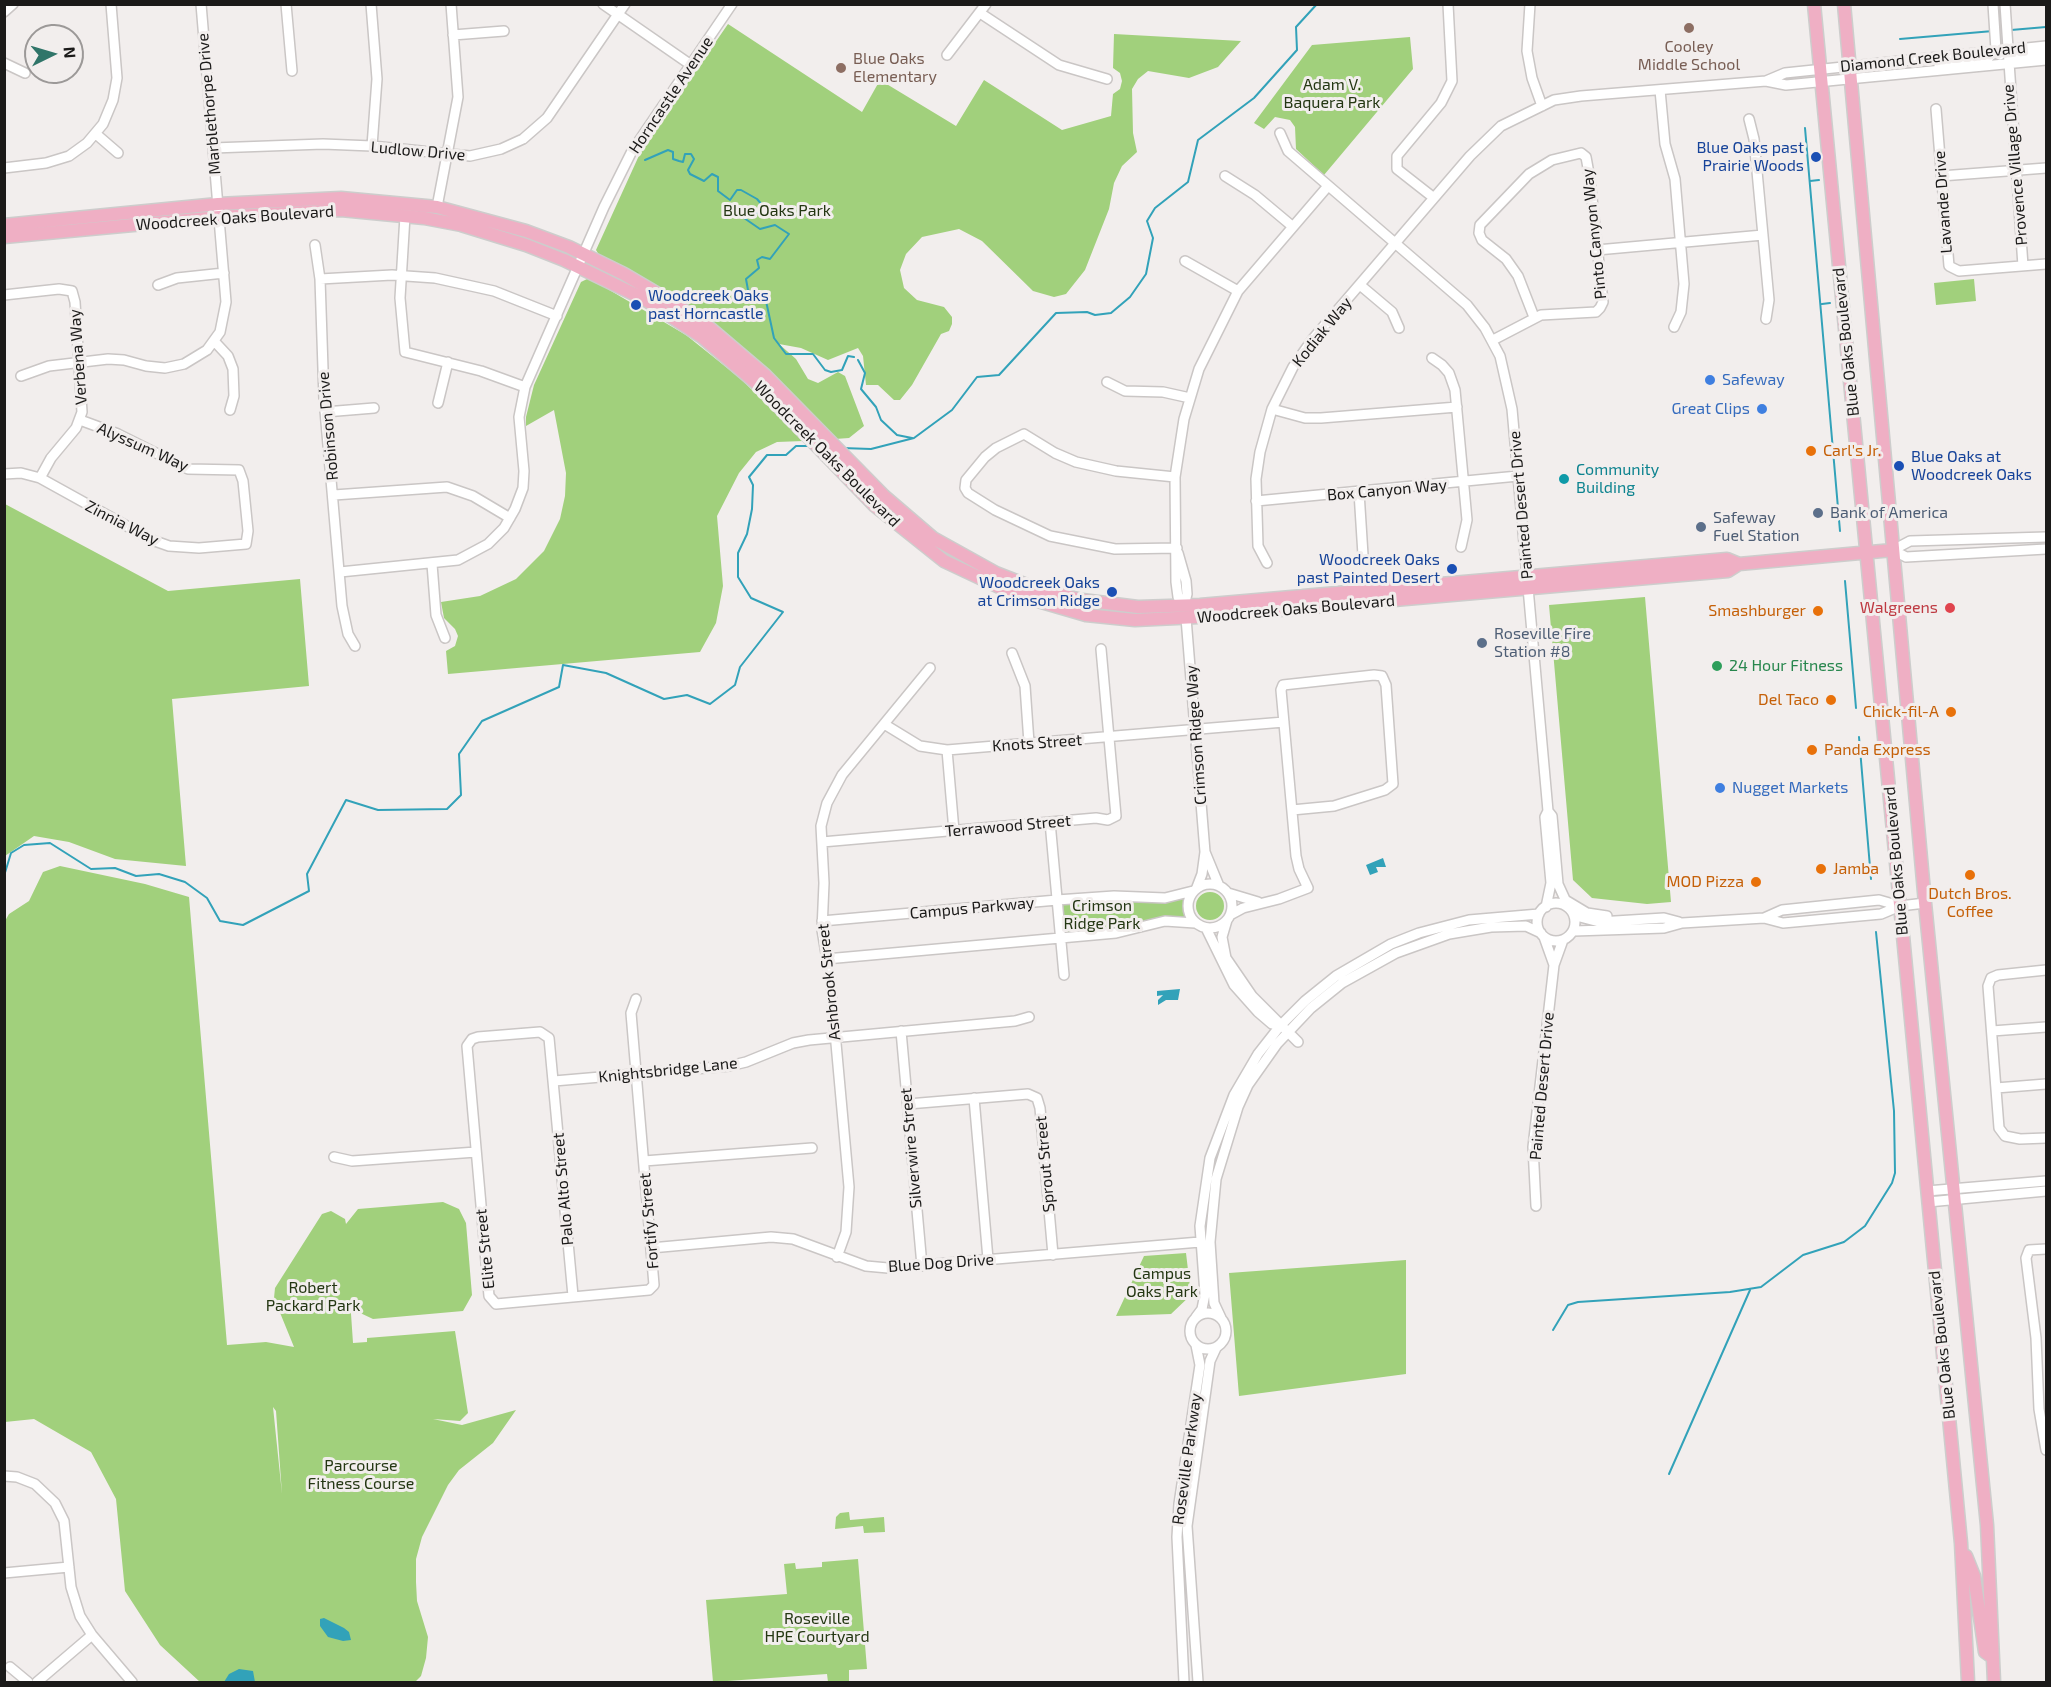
<!DOCTYPE html>
<html>
<head>
<meta charset="utf-8">
<style>
  body { margin:0 }
  #map { position:relative; width:2051px; height:1687px; overflow:hidden; background:#f2eeed; font-family:"Exo 2",sans-serif }
  canvas { display:block }
  .frame { position:absolute; inset:0; border:6px solid #1b1a19; pointer-events:none }
  .north { position:absolute; left:24px; top:24px; width:60px; height:60px; box-sizing:border-box; background:#f2eeed; border:2px solid #9c9998; border-radius:50%; rotate:85deg; font-size:16px; font-weight:700; line-height:24px; text-align:center; color:#1b1a19 }
  .north::after { content:''; display:block; margin:auto; width:21px; height:27px; background:#307569; clip-path:polygon(50% 0,100% 100%,50% 72%,0 100%) }
</style>
</head>
<body>
<div id="map">
<canvas width="2051" height="1687"></canvas>
<div class="frame"></div>
<div class="north">N</div>
</div>
<script>
const ctx = document.querySelector('canvas').getContext('2d');
ctx.lineJoin = 'round';
function fill(path, color) { ctx.fillStyle = color; ctx.fill(path, 'evenodd'); }
const poly = rows => new Path2D(rows.map(r => 'M' + r).join(''));
function stroke(path, color, width, dash) { ctx.strokeStyle = color; ctx.lineWidth = width; ctx.lineCap = dash ? 'butt' : 'round'; ctx.setLineDash(dash || []); ctx.stroke(path); }
function write(font, color, halo, rows, align = 'center') {
  ctx.font = font + ' "Exo 2",sans-serif'; ctx.lineWidth = 6; ctx.setLineDash([]); ctx.textBaseline = 'middle'; ctx.strokeStyle = halo; ctx.fillStyle = color; for (const [text, x, y, turn = 0] of rows) {
    ctx.save(); ctx.translate(x, y); ctx.rotate((+turn || 0) * Math.PI / 180); ctx.textAlign = isNaN(turn) ? turn : align; if (halo) ctx.strokeText(text, 0, 0); ctx.fillText(text, 0, 0); ctx.restore();
  }
}
fill(poly([
  [728,24,862,112,880,80,956,126,984,80,1062,130,1111,116,1113,94,1120,89,1122,81,1120,73,1113,68,1114,34,1241,41,1218,67,1189,78,1148,71,1138,79,1132,89,1133,133,1137,152,1122,166,1114,183,1109,209,1085,270,1066,294,1054,297,1033,291,982,241,959,229,922,237,906,254,900,270,904,288,917,300,944,307,952,317,952,324,949,331,941,334,912,385,900,400,894,400,878,385,866,385,863,356,858,348,828,360,801,348,779,344,796,359,808,379,818,383,838,372,845,376,864,426,849,438,835,439,707,320,650,282,599,255,596,250,642,149],
  [1410,37,1413,69,1324,175,1296,149,1295,127,1290,120,1275,117,1264,129,1254,123,1312,45],
  [589,278,686,335,741,379,803,441,777,442,756,452,739,473,717,516,723,586,716,623,700,652,448,674,446,651,455,646,458,636,455,629,444,618,441,602,480,596,516,579,544,551,560,519,565,496,566,473,554,410,526,426,526,417,534,385,581,282],
  [1974,279,1976,301,1936,305,1934,283],
  [5,504,168,591,300,579,309,686,172,699,186,866,115,859,69,842,34,836,5,856],
  [1645,597,1671,902,1647,904,1592,898,1573,880,1549,605],
  [60,866,145,884,189,897,227,1345,266,1342,294,1347,274,1298,275,1288,322,1214,331,1211,345,1219,346,1224,358,1209,443,1202,459,1209,466,1223,472,1295,463,1311,373,1319,356,1311,350,1299,353,1343,367,1342,367,1338,455,1331,468,1413,460,1421,433,1419,462,1425,516,1410,493,1443,459,1470,448,1485,422,1537,416,1559,416,1582,417,1601,428,1637,426,1658,421,1676,415,1682,200,1682,160,1645,125,1591,116,1499,91,1452,34,1419,5,1422,5,921,9,914,29,901,43,872],
  [273,1407,276,1411,282,1494],
  '1196 906a14 14 0 1 1 28 0a14 14 0 1 1-28 0Z',
  [1110,899,1167,901,1183,899,1187,918,1123,929,1066,934,1064,932,1063,904],
  [1186,1253,1191,1295,1171,1314,1116,1316,1144,1256],
  [1406,1260,1406,1374,1239,1396,1229,1273],
  [849,1512,850,1520,884,1517,885,1532,864,1533,863,1526,835,1529,836,1517,840,1513],
  [858,1559,867,1669,849,1670,849,1682,828,1682,827,1674,713,1682,706,1600,787,1594,784,1564,795,1563,796,1569,822,1567,822,1562]
]), '#a1d07c');
fill(poly([
  [1383,858,1386,867,1376,867,1378,872,1370,875,1366,865],
  [1180,989,1178,1000,1166,1000,1158,1005,1158,1000,1163,995,1157,996,1157,991],
  [324,1618,344,1628,349,1632,351,1640,343,1641,328,1637,320,1626,320,1619],
  [239,1669,253,1671,255,1682,224,1682,229,1674]
]), '#32a2b9');
stroke(poly([
  [2011,30,2046,27],
  [1900,39,1993,31],
  [1805,128,1840,531],
  [645,160,668,150,673,152,673,159,679,161,683,162,685,154,691,154,694,159,688,170,690,174,704,181,712,174,718,177,718,191,730,200,737,190,741,190,757,199,763,206,763,211,752,214,747,211,743,213,744,218,760,229,775,225,789,234,770,259,762,257,757,260,759,268,746,279,748,290,766,301,774,338,786,354,813,354,825,370,831,372,842,370,848,356,854,357],
  [1810,181,1819,180],
  [1822,304,1830,303],
  [858,360,865,373,861,389,876,407,881,420,897,435,912,438],
  [842,448,871,449,914,438,952,410,977,377,999,375,1056,313,1087,312,1095,315,1111,313,1130,297,1146,274,1153,238,1147,221,1155,208,1188,182,1198,140,1254,98,1297,50,1296,27,1317,4],
  [1845,581,1856,708],
  [1859,737,1871,879],
  [4,876,11,853,24,845,50,843,91,869,115,868,136,876,159,874,185,882,207,898,220,921,243,925,309,891,307,874,346,800,378,810,447,809,461,795,459,754,482,721,559,687,563,665,606,673,664,699,687,695,710,704,735,685,740,667,783,612,751,598,738,577,738,553,747,534,752,509,753,485,749,477,767,455,786,455,796,446,810,446],
  [1553,1330,1568,1305,1578,1302,1730,1292,1761,1287,1803,1255,1844,1242,1865,1226,1892,1183,1895,1173,1894,1111,1876,932],
  [1669,1474,1750,1290]
]), '#32a2b9', 2);
const minor = poly([
  [286,4,292,71],
  [371,4,377,79,372,146],
  [603,4,691,65],
  [1530,4,1527,51,1532,78,1542,106],
  [1993,4,1996,50,2000,55],
  [2005,4,2023,266],
  [4,12,13,4],
  [980,13,1059,65,1107,79],
  [453,35,504,31],
  [947,55,986,4],
  [4,63,25,73],
  [2007,64,2017,56,2046,53],
  [1939,66,1988,58,1996,50],
  [1766,81,1785,73,2046,46],
  [1660,90,1665,144,1675,179,1684,284,1681,312,1674,327],
  [1936,109,1949,266,1959,271,2046,264],
  [1749,119,1754,139,1769,300,1766,319],
  [1280,133,1288,151,1467,305,1485,328,1500,356,1512,409,1548,811,1552,816,1558,884,1569,908],
  [96,134,118,153],
  [213,148,323,144,372,146,470,156,501,149,523,139,547,118,625,4],
  [4,168,46,163,69,156,87,143,103,124,113,100,117,78,111,4],
  [1225,176,1255,195,1292,226],
  [1941,176,2046,168],
  [1434,198,1397,169,1397,156,1441,103,1452,81,1448,4],
  [437,207,458,97,451,4],
  [405,216,400,298,405,352,481,371,525,387],
  [315,245,320,279,324,399,342,606,348,634,355,646],
  [1597,250,1763,235],
  [1185,261,1238,291],
  [320,279,392,275,435,278,494,291,557,316],
  [158,285,177,278,224,273],
  [1360,285,1392,312,1399,328],
  [4,295,59,289,72,291,75,302,82,412,76,428,51,458,40,478],
  [1493,340,1541,315,1596,312,1600,308,1603,302,1590,179,1586,157,1581,153,1552,160,1529,174,1480,225,1479,233,1482,240,1506,259,1518,276,1534,317],
  [215,342,228,356,233,369,234,396,230,410],
  [1432,358,1442,365,1449,373,1455,390,1467,520,1461,547],
  [21,376,49,366,108,359,124,360,146,366,165,368,184,364,207,350,220,332,226,302,201,4],
  [1107,382,1125,391,1163,392,1190,398],
  [438,403,448,362],
  [1272,409,1305,418,1321,418,1457,407],
  [325,412,374,408],
  [4,474,21,473,40,478,152,540,169,546,199,548,246,544,248,531,243,481,239,470,188,469,118,434,80,420],
  [1175,477,1116,471,1076,462,1055,453,1024,434,996,448,985,457,966,480,965,488,968,493,995,510,1050,536,1115,549,1177,548],
  [1359,492,1363,555],
  [334,495,447,487,473,496,510,518],
  [1256,501,1518,476],
  [2046,537,1910,541,1893,550,1906,557,2046,549],
  [1178,553,1186,581,1187,594,1184,606],
  [1267,563,1258,546,1256,479,1260,452,1272,409,1293,367,1312,340,1470,156,1501,126,1554,100,1581,96,1766,81,1786,85,2046,60],
  [432,564,436,615,445,638],
  [340,572,458,560,488,544,504,528,515,509,523,488,524,471,519,417,525,387,604,207,632,151,732,4],
  [1184,606,1178,597,1176,582,1175,477,1184,419,1199,369,1238,291,1328,186],
  [1186,618,1205,852,1202,874,1197,887],
  [1012,653,1025,686,1029,743],
  [884,724,920,746,947,750,1284,722],
  [947,750,954,831],
  [1050,822,1064,975],
  [822,842,1096,818,1108,820,1116,816,1101,649],
  [1205,852,1219,886],
  '1188 906a22 22 0 1 1 44 0a22 22 0 1 1-44 0Z',
  [1228,893,1258,902],
  [1567,901,1587,913,1607,916],
  '1537 922a19 19 0 1 1 38 0a19 19 0 1 1-38 0Z',
  [1546,907,1551,883,1545,817,1548,811],
  [1573,912,1580,917,1599,922,1664,918,1679,922],
  [1230,915,1243,908,1279,899,1308,888,1299,869,1296,856,1281,690,1283,685,1374,675,1382,676,1386,685,1393,784,1385,790,1334,806,1292,810],
  [1764,918,1783,923,1881,914,1900,906,1925,903],
  [1227,920,1222,937,1226,958,1252,996,1298,1042],
  [822,921,1057,900,1114,896,1165,898,1193,891],
  [1206,928,1234,985,1258,1012,1272,1024,1280,1026],
  [1574,931,1664,928,1682,923,1764,918,1782,910,1879,900,1900,906],
  [1544,937,1554,965],
  [826,959,1116,933,1165,921,1195,923],
  [2046,970,1998,975,1991,978,1988,986,1999,1128,2005,1136,2020,1139,2046,1138],
  [901,1031,922,1266],
  [1992,1031,2046,1027],
  [554,1081,729,1066,746,1062,793,1043,809,1040,1015,1021,1029,1017],
  [1996,1088,2046,1084],
  [974,1098,988,1259],
  [908,1104,1028,1094,1037,1098,1040,1108,1053,1255],
  [334,1157,352,1161,476,1152],
  [644,1161,812,1148],
  [1927,1191,2046,1181],
  [1928,1202,2046,1191],
  [1536,1206,1533,1147,1554,965,1563,940],
  [651,1248,771,1237,793,1239,866,1266,888,1268,1200,1242],
  [2046,1249,2029,1250,2026,1258,2036,1338,2039,1409,2046,1450],
  [837,1257,846,1232,849,1187,830,977,822,930,824,883,821,826,827,803,842,775,930,668],
  [573,1296,549,1038,540,1032,478,1037,472,1039,467,1046,489,1296,496,1304,649,1290,654,1285,631,1013,636,999],
  '1190 1331a18 18 0 1 1 36 0a18 18 0 1 1-36 0Z',
  [1196,1317,1202,1309,1205,1294,1200,1226,1210,1158,1234,1095,1258,1054,1280,1026,1305,1001,1336,976,1391,944,1419,933,1469,920,1539,914],
  [1221,1318,1214,1303,1210,1242,1216,1179,1238,1107,1248,1085,1277,1044,1311,1008,1342,983,1396,953,1449,934,1491,927,1526,926,1541,933],
  [4,1476,17,1477,35,1484,55,1503,64,1521,71,1587,80,1616,92,1635,132,1682],
  [4,1573,69,1567],
  [10,1667,28,1682],
  [37,1682,92,1635],
  [1184,1682,1177,1537,1179,1504,1200,1365,1196,1345],
  [1198,1682,1187,1526,1210,1361,1216,1348]
]);
const major = poly([
  [1814,4,1961,1543,1968,1682],
  [1844,4,1925,903,1987,1525,1994,1682],
  [4,225,218,204,341,198,437,207,526,231,569,247,624,274,675,304,711,329,765,375,884,496,933,538,996,573,1037,589,1082,600,1138,607,1200,605,1727,559,1739,564,1893,550],
  [4,237,219,217,341,210,424,218,461,225,526,245,564,260,644,299,702,337,756,383,875,506,944,561,1014,594,1086,615,1135,620,1198,617,1728,571,1739,564],
  [1966,1556,1974,1576,1985,1652,1992,1657]
]);
stroke(minor, '#cac6c5', 12);
stroke(major, '#cdcdcc', 15);
stroke(minor, '#fff', 9);
stroke(major, '#efafc4', 12);
for (const [x, y, r, color] of [
  [1689,28,6,"#8d6e63"],
  [841,68,6,"#8d6e63"],
  [1816,157,6,"#1a4fb4"],
  [636,305,6,"#1a4fb4"],
  [1710,380,6,"#3f7fe0"],
  [1762,409,6,"#3f7fe0"],
  [1811,451,6,"#e8710a"],
  [1899,466,6,"#1a4fb4"],
  [1564,479,6,"#0f9aa8"],
  [1818,513,6,"#5c6f8a"],
  [1701,527,6,"#5c6f8a"],
  [1452,569,6,"#1a4fb4"],
  [1112,592,6,"#1a4fb4"],
  [1950,608,6,"#e0444e"],
  [1818,611,6,"#e8710a"],
  [1482,643,6,"#5c6f8a"],
  [1717,666,6,"#2e9e5b"],
  [1831,700,6,"#e8710a"],
  [1951,712,6,"#e8710a"],
  [1812,750,6,"#e8710a"],
  [1720,788,6,"#3f7fe0"],
  [1821,869,6,"#e8710a"],
  [1970,875,6,"#e8710a"],
  [1756,882,6,"#e8710a"]
]) { const dot = new Path2D(); dot.arc(x, y, r, 0, 2 * Math.PI); ctx.fillStyle = color; ctx.fill(dot); stroke(dot, '#f2eeed', 2); }
write('16px', '#785e54', '#f2eeed', [
  ["Cooley",1689,47],
  ["Middle School",1689,65],
  ["Blue Oaks",853,59,"left"],
  ["Elementary",853,77,"left"]
]);
write('16px', '#1b1a19', '#f2eeed', [
  ["Diamond Creek Boulevard",1933,57,-6],
  ["Horncastle Avenue",671,95,-56],
  ["Marblethorpe Drive",209,104,-95],
  ["Ludlow Drive",418,151,5],
  ["Provence Village Drive",2015,165,-95],
  ["Lavande Drive",1943,202,-94],
  ["Woodcreek Oaks Boulevard",235,218,-4],
  ["Pinto Canyon Way",1594,234,-96],
  ["Kodiak Way",1322,332,-51],
  ["Blue Oaks Boulevard",1846,342,-96],
  ["Verbena Way",78,357,-94],
  ["Robinson Drive",328,426,-95],
  ["Alyssum Way",143,447,24],
  ["Woodcreek Oaks Boulevard",827,454,45],
  ["Box Canyon Way",1387,490,-5],
  ["Painted Desert Drive",1521,505,-95],
  ["Zinnia Way",122,523,27],
  ["Woodcreek Oaks Boulevard",1296,609,-5],
  ["Crimson Ridge Way",1196,735,-94],
  ["Knots Street",1037,743,-4],
  ["Terrawood Street",1008,826,-5],
  ["Blue Oaks Boulevard",1896,861,-95],
  ["Campus Parkway",972,908,-5],
  ["Ashbrook Street",829,982,-96],
  ["Knightsbridge Lane",668,1070,-6],
  ["Painted Desert Drive",1542,1086,-85],
  ["Silverwire Street",911,1148,-95],
  ["Sprout Street",1045,1164,-95],
  ["Palo Alto Street",563,1189,-95],
  ["Fortify Street",649,1221,-95],
  ["Elite Street",485,1249,-96],
  ["Blue Dog Drive",941,1263,-4],
  ["Blue Oaks Boulevard",1942,1345,-96],
  ["Roseville Parkway",1187,1459,-82]
]);
write('16px', '#243713', '#f2eeed', [
  ["Adam V.",1332,85],
  ["Baquera Park",1332,103],
  ["Blue Oaks Park",777,211],
  ["Crimson",1102,906],
  ["Ridge Park",1102,924],
  ["Campus",1162,1274],
  ["Oaks Park",1162,1292],
  ["Robert",313,1288],
  ["Packard Park",313,1306],
  ["Parcourse",361,1466],
  ["Fitness Course",361,1484],
  ["Roseville",817,1619],
  ["HPE Courtyard",817,1637]
]);
write('16px', '#164399', '#f2eeed', [
  ["Blue Oaks past",1804,148],
  ["Prairie Woods",1804,166],
  ["Woodcreek Oaks",648,296,"left"],
  ["past Horncastle",648,314,"left"],
  ["Blue Oaks at",1911,457,"left"],
  ["Woodcreek Oaks",1911,475,"left"],
  ["Woodcreek Oaks",1440,560],
  ["past Painted Desert",1440,578],
  ["Woodcreek Oaks",1100,583],
  ["at Crimson Ridge",1100,601]
], 'right');
write('16px', '#366cbe', '#f2eeed', [
  ["Safeway",1722,380],
  ["Great Clips",1750,409,"right"],
  ["Nugget Markets",1732,788]
], 'left');
write('16px', '#c56008', '#f2eeed', [
  ["Carl's Jr.",1823,451,"left"],
  ["Smashburger",1806,611],
  ["Del Taco",1819,700],
  ["Chick-fil-A",1939,712],
  ["Panda Express",1824,750,"left"],
  ["Jamba",1833,869,"left"],
  ["MOD Pizza",1744,882],
  ["Dutch Bros.",1970,894,"center"],
  ["Coffee",1970,912,"center"]
], 'right');
write('16px', '#0d838f', '#f2eeed', [
  ["Community",1576,470],
  ["Building",1576,488]
], 'left');
write('16px', '#4e5e75', '#f2eeed', [
  ["Bank of America",1830,513],
  ["Safeway",1713,518],
  ["Fuel Station",1713,536],
  ["Roseville Fire",1494,634],
  ["Station #8",1494,652]
], 'left');
write('16px', '#be3a42', '#f2eeed', [
  ["Walgreens",1938,608]
], 'right');
write('16px', '#27864d', '#f2eeed', [
  ["24 Hour Fitness",1729,666]
], 'left');
</script>
</body>
</html>
